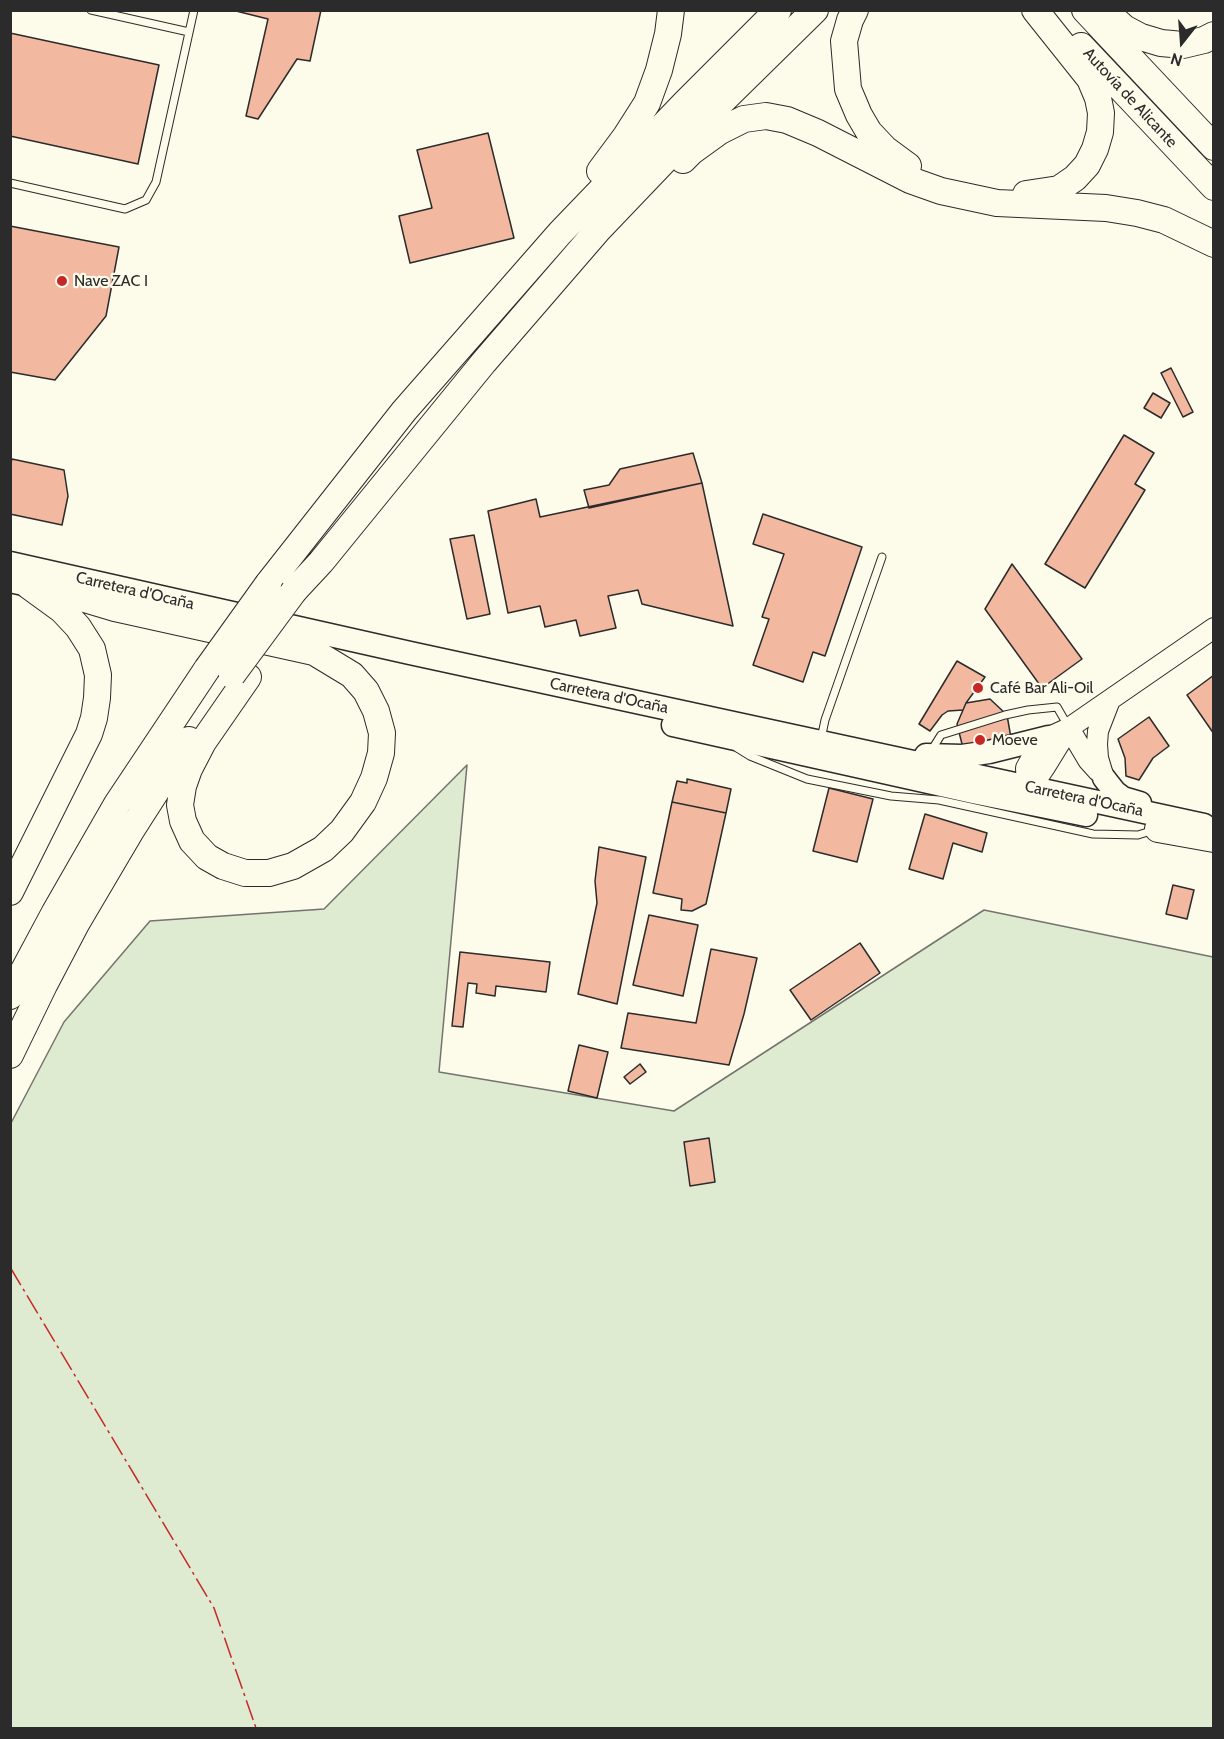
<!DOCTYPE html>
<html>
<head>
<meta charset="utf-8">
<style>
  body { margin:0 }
  #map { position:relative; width:1224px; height:1739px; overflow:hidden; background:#fdfbea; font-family:Cabin,sans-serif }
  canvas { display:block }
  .frame { position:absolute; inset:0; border:12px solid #2b2b2b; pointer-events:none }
  .north { position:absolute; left:1152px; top:12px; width:60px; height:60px; -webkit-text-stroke:4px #fdfbea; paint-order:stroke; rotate:197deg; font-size:16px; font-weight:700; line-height:24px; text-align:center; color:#2b2b2b }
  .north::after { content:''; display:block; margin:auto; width:21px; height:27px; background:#2b2b2b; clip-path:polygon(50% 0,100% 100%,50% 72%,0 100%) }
</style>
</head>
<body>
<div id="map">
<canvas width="1224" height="1739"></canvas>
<div class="frame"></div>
<div class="north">N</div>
</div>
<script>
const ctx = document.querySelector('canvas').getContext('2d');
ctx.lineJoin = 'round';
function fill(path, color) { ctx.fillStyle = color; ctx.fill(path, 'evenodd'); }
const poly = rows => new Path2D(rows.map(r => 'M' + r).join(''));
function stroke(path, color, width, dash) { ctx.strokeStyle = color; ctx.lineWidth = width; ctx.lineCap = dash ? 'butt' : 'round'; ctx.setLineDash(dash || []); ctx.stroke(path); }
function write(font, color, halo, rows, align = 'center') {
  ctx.font = font + ' Cabin,sans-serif'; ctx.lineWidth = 4.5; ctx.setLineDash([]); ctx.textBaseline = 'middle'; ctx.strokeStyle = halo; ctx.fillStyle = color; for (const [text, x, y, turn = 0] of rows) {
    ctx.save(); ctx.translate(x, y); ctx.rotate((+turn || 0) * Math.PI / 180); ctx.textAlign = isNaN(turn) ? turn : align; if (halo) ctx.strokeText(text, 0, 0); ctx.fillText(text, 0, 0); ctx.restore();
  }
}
const green = poly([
  [467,765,439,1072,674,1111,984,910,1213,957,1213,1728,11,1728,10,1125,64,1022,150,921,324,909,467,765]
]);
fill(green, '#deebd1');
stroke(green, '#74746e', 1.5);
const building = poly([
  [232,10,321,10,310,61,297,59,258,119,246,116,268,19,232,10],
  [10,33,159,65,138,164,10,136,10,33],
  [488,133,514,238,410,263,399,216,432,208,417,150,488,133],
  [10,226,119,247,106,316,55,380,10,372,10,226],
  [1171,368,1193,412,1183,417,1161,373,1171,368],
  [1153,393,1170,403,1161,418,1144,408,1153,393],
  [1124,435,1154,453,1135,484,1145,490,1085,588,1045,564,1124,435],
  [693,453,702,483,589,508,584,490,609,485,620,469,693,453],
  [12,459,64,470,68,496,62,525,10,514,10,467,12,459],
  [702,483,733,626,642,604,638,590,608,596,616,628,580,636,576,620,545,627,540,606,508,613,488,511,536,499,540,517,702,483],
  [763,514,862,547,825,656,813,652,803,682,753,665,769,619,762,617,784,554,753,544,763,514],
  [474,535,490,614,467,619,450,539,474,535],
  [1012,564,1082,659,1042,688,985,609,1012,564],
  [957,661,985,677,966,703,963,710,948,711,942,715,930,731,919,724,957,661],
  [1214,675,1214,734,1187,695,1214,675],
  [990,699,1007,715,1011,738,963,748,957,724,966,703,990,699],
  [1149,717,1169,746,1153,758,1139,780,1126,776,1125,758,1118,739,1149,717],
  [687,779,731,789,726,813,672,802,677,781,687,783,687,779],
  [829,788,873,799,857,862,813,851,829,788],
  [672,802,726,813,706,904,692,911,681,910,682,899,653,893,672,802],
  [925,814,987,833,982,852,953,843,943,879,909,869,925,814],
  [599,847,646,857,617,1004,578,994,597,903,595,881,599,847],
  [1173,885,1194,890,1187,919,1166,914,1173,885],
  [649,915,698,925,683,996,633,985,649,915],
  [860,943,880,973,811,1020,790,990,860,943],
  [711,949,757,958,744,1014,729,1065,621,1048,628,1013,696,1023,711,949],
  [460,952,550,962,546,992,496,986,495,996,476,993,477,984,468,983,463,1027,452,1026,460,952],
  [579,1045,608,1052,597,1098,568,1091,579,1045],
  [640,1064,646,1072,630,1084,624,1077,640,1064],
  [709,1138,715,1182,690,1186,684,1142,709,1138]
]);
fill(building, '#f2b8a0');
stroke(building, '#2b2b2b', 1.5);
const lane = poly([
  [91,10,189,32],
  [10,183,125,209,146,200,156,182,194,10],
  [821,739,825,720,882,557],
  [737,748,750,756,807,779,891,796,939,800,1093,834,1138,835,1154,830],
  [931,751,941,735,1005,715,1028,710,1057,707,1068,726]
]);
const secondary = poly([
  [1069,728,1088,760,1098,771],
  [1104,778,1098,758,1097,744,1098,731,1110,700],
  [1027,787,1026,768,1040,743,1049,737,1069,728,1214,628],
  [1027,787,1037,779,1045,767,1069,728]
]);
const primary = poly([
  [10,563,410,653,1204,825],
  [10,581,46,589],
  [673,725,973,792,1086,815],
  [926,755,962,756,989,752,1049,737],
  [1104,778,1115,792,1123,798,1140,803]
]);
const highway = poly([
  [855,10,850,20,844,41,848,89,859,115,869,132,885,149,908,166],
  [1085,10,1214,147],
  [1104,10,1124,28,1141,37,1161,43,1183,45,1204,40,1214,35],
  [1081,46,1214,187],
  [683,160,691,152,720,131,744,119,766,116,787,120,818,133,910,180,941,191,997,203,1106,208,1137,213,1164,220,1214,244],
  [600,171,626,136,647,103,659,70,668,34,671,10],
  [1026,194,1059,189,1075,178,1087,165,1095,149,1100,132,1101,113,1098,98,1090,79,1035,10],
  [268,584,404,411,560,233,685,103,778,10],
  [294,591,321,562,484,362,598,230,705,118,815,10],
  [65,593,115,608,314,652,352,675,366,691,376,711,382,733,381,753,374,778,363,802,342,831,323,849,293,866,269,873,245,873,223,866,207,857,192,841,183,821,180,805,183,786,189,769,203,742,248,677],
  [1158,829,1214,839],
  [10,892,89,734,94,718,97,698,98,675,92,649,78,627,62,610,29,586],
  [10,996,55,912,117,804,207,669],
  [10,1055,44,985,76,924,132,829,189,740]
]);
stroke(lane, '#2b2b2b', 9);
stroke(secondary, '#2b2b2b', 22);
stroke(primary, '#2b2b2b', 25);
stroke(highway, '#2b2b2b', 28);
stroke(lane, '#fdfbea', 7);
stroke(secondary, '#fdfbea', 20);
stroke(primary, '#fdfbea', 22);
stroke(highway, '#fdfbea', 26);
const highwayBridge = poly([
  [207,669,268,584],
  [232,675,294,591]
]);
stroke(highwayBridge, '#2b2b2b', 28, []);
stroke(highwayBridge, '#fdfbea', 26);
stroke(poly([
  [10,1267,214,1608,256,1728]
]), '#c62828', 1.5, [21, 4.5, 3, 4.5]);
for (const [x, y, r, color] of [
  [62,281,6,"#c62828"],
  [978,688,6,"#c62828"],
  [980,740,6,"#c62828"]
]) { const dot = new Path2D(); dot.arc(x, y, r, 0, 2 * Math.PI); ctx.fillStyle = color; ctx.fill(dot); stroke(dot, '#fdfbea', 2); }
write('16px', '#2b2b2b', '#fdfbea', [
  ["Autovía de Alicante",1130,98,47],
  ["Carretera d'Ocaña",135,591,13],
  ["Carretera d'Ocaña",609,696,12],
  ["Carretera d'Ocaña",1084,799,12]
]);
write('16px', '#2b2b2b', '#fdfbea', [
  ["Nave ZAC I",74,281],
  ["Café Bar Ali-Oil",990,688],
  ["Moeve",992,740]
], 'left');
</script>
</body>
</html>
